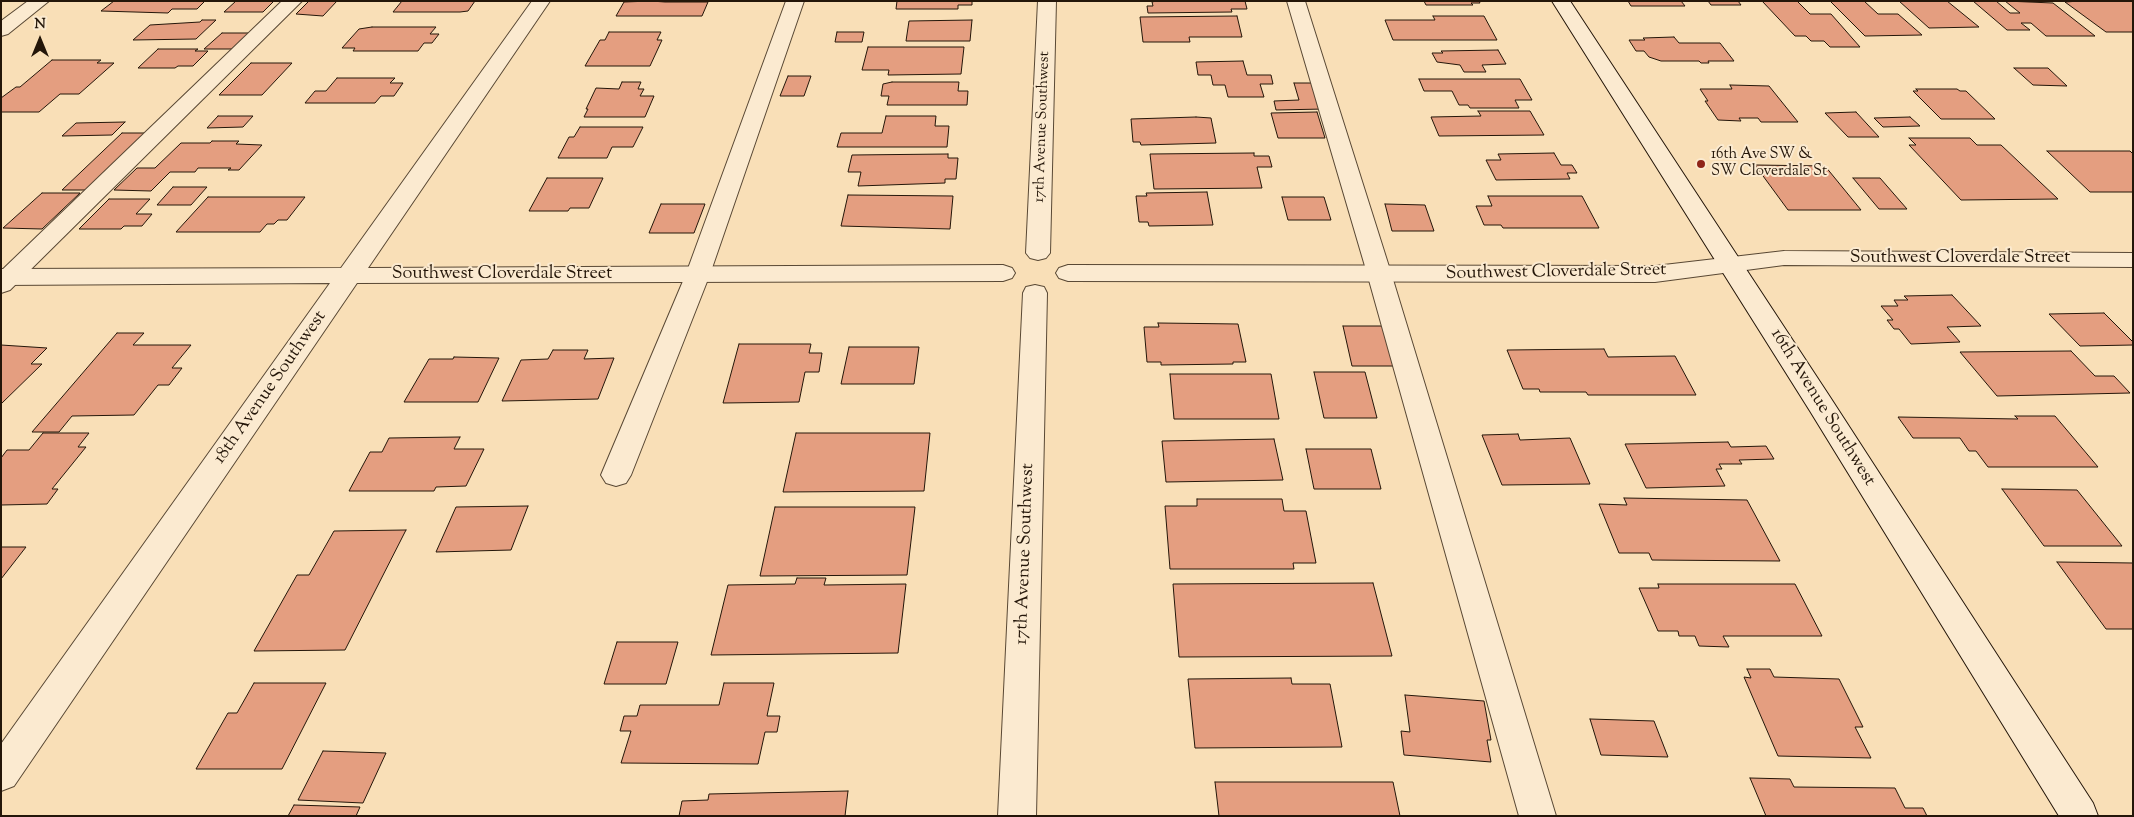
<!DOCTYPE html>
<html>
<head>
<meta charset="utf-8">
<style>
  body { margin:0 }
  #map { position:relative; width:2134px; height:817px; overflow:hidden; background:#f9dfb7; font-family:"Sorts Mill Goudy",serif }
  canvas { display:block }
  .frame { position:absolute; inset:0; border:2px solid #241609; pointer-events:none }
  .north { position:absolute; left:15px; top:15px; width:50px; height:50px; -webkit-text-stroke:4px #fbead0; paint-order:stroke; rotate:0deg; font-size:14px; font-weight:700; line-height:20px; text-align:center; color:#241609 }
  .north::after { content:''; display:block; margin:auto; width:18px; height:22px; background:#241609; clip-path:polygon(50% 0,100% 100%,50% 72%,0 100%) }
</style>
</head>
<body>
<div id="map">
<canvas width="2134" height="817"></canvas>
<div class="frame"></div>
<div class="north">N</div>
</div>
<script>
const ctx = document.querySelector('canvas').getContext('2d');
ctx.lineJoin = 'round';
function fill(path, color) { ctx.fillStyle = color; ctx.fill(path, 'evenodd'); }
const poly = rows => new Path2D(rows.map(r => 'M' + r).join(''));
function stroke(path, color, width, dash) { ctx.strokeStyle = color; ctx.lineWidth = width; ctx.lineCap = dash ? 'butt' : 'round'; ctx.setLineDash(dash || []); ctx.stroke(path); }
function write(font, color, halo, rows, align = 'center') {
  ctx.font = font + ' "Sorts Mill Goudy",serif'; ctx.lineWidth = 4; ctx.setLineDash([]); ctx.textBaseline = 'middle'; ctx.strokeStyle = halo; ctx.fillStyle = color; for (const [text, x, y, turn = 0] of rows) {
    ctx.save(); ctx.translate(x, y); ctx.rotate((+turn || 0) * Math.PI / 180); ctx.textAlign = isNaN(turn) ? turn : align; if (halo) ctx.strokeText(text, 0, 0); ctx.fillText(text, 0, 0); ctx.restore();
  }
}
const building = poly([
  [114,1,205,1,197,9,172,9,168,13,101,11,114,1],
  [236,1,274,1,263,12,224,12,236,1],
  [309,1,337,1,323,16,296,14,309,1],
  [402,1,475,1,468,11,460,12,393,12,402,1],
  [651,1,665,2,708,2,702,16,616,16,624,2,651,1],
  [897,1,972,1,972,5,958,5,958,9,896,9,897,1],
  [1245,1,1247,9,1231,9,1232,12,1148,13,1147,6,1153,6,1152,2,1156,1,1245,1],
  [1424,1,1479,1,1480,3,1471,3,1473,5,1426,5,1424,1],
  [1628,1,1681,1,1685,6,1631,6,1628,1],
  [1708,1,1738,1,1741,5,1711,5,1708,1],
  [1762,1,1797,1,1810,14,1831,14,1860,47,1830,47,1824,41,1811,41,1806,36,1795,36,1762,1],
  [1830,1,1864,1,1878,14,1898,14,1922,35,1865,36,1830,1],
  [1899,1,1947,1,1979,27,1929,28,1899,1],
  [1973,1,1996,1,2010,13,2020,13,2005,1,2053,3,2095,36,2046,36,2031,23,2021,23,2030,30,2007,30,1973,1],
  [2080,1,2133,1,2133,32,2106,32,2065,2,2080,1],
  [1237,16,1242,37,1189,37,1190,42,1143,42,1140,17,1237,16],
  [1433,16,1484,16,1497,40,1393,40,1385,20,1435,20,1433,16],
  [202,20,216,20,196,39,133,40,150,25,200,22,202,20],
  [972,20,970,41,906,41,909,21,972,20],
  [372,27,436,27,430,34,439,34,432,43,424,43,418,51,353,51,355,48,342,48,359,29,372,27],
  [609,32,661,32,657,40,662,40,650,66,585,66,600,40,605,40,609,32],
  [837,32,864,32,862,42,835,42,837,32],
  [222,33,252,33,235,49,204,49,222,33],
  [1674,37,1679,43,1720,43,1734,61,1708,61,1709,63,1701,63,1699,61,1661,61,1649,57,1644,51,1636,51,1629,40,1645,40,1643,38,1674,37],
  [868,47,964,47,961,74,888,75,889,70,862,70,868,47],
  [158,49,198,49,195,51,208,51,193,66,178,66,175,68,138,68,158,49],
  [1498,50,1506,64,1482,65,1486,72,1464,72,1460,65,1437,62,1432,53,1443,53,1441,51,1498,50],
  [52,60,101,60,97,63,114,63,79,94,60,94,39,112,1,112,1,98,16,87,20,87,52,60],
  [1243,61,1247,75,1271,75,1273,84,1260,84,1264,97,1228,97,1225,85,1213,85,1211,75,1198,75,1196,62,1243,61],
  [251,63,292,63,262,95,219,95,251,63],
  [2014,68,2048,68,2067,86,2033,85,2014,68],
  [788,76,811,76,804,96,780,96,788,76],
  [337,78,395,78,390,83,403,83,394,96,381,96,375,103,305,103,315,91,326,91,337,78],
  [1419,79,1520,79,1532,100,1515,100,1519,108,1470,108,1468,105,1459,105,1452,91,1424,91,1419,79],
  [622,82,641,82,638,89,644,89,640,96,654,96,645,117,584,117,588,109,586,109,596,88,619,89,622,82],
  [892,82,959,82,958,91,968,91,967,105,887,105,889,96,881,96,883,84,892,82],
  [1294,83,1316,83,1324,109,1276,110,1274,101,1299,100,1294,83],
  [1730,85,1769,86,1798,122,1761,122,1758,118,1739,118,1741,121,1718,120,1705,101,1708,101,1700,89,1732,89,1730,85],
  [1916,89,1957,89,1960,91,1966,91,1995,119,1941,119,1913,91,1918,91,1916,89],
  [1478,111,1530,111,1544,135,1439,136,1431,117,1481,116,1478,111],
  [1317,112,1325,138,1278,138,1271,113,1317,112],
  [1856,112,1879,137,1848,137,1825,113,1856,112],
  [218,116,253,116,243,127,207,128,218,116],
  [886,116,936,116,935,126,949,126,947,147,837,147,841,133,882,133,886,116],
  [1196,117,1211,118,1216,143,1141,145,1140,142,1133,142,1131,119,1196,117],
  [1910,117,1920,126,1883,127,1874,118,1910,117],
  [125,122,112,135,62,136,76,123,125,122],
  [580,127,643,127,633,147,612,147,607,158,558,158,569,137,574,137,580,127],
  [122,133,145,133,87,190,62,190,122,133],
  [1909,138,1970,138,1977,145,2001,145,2058,199,1961,200,1909,145,1916,145,1909,138],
  [212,141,239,141,236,144,262,145,239,170,228,170,231,168,198,168,195,172,170,172,151,191,114,190,137,168,155,168,181,143,210,143,212,141],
  [2047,151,2130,151,2133,154,2133,192,2090,192,2047,151],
  [1254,153,1254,156,1269,156,1272,167,1257,167,1262,188,1154,189,1150,154,1254,153],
  [1554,153,1561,165,1572,165,1577,173,1567,173,1570,179,1496,180,1486,160,1501,160,1498,154,1554,153],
  [948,154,948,158,958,158,956,179,945,179,945,183,858,186,861,172,848,172,852,155,948,154],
  [1755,165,1825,166,1861,210,1788,210,1755,165],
  [547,178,603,178,589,208,570,208,568,211,529,211,547,178],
  [1853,178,1880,178,1907,209,1879,209,1853,178],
  [173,187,207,187,191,205,157,205,173,187],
  [1207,192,1213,225,1149,226,1148,222,1139,222,1136,196,1147,196,1146,193,1207,192],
  [42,193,80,193,42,229,3,228,42,193],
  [848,195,953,196,950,229,841,226,848,195],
  [1488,196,1582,196,1599,228,1503,228,1501,225,1484,225,1476,206,1492,206,1488,196],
  [208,197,305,197,287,220,278,220,274,224,267,224,260,232,176,232,208,197],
  [1282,197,1324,197,1331,220,1288,220,1282,197],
  [109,199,150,199,136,214,152,214,142,226,124,226,121,229,79,229,109,199],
  [661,204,705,204,694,233,649,233,661,204],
  [1385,204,1425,205,1434,231,1392,231,1385,204],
  [1952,295,1981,326,1947,327,1960,342,1911,344,1899,329,1894,329,1887,320,1893,320,1881,306,1898,306,1894,300,1908,300,1904,296,1952,295],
  [2104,313,2133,342,2133,345,2080,346,2049,314,2104,313],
  [1158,323,1238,324,1246,362,1233,362,1233,364,1161,365,1161,362,1147,362,1144,327,1159,327,1158,323],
  [1343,326,1383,326,1395,366,1352,366,1343,326],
  [117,333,144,333,133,345,191,345,172,368,182,368,169,385,158,385,134,415,72,416,59,432,32,432,117,333],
  [739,344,811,344,809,353,822,353,819,372,805,372,799,402,723,403,739,344],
  [1,345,47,348,31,364,42,364,1,404,1,345],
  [849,347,919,347,914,384,841,384,849,347],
  [1604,349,1608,357,1675,356,1696,395,1588,395,1586,392,1540,392,1539,389,1523,389,1507,350,1604,349],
  [553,350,588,350,584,359,614,358,598,399,502,401,521,360,548,359,553,350],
  [2071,351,2095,376,2114,376,2130,393,1997,396,1960,352,2071,351],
  [454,357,499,358,478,402,404,402,429,359,453,359,454,357],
  [1314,372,1365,372,1377,418,1324,418,1314,372],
  [1170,374,1271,374,1279,419,1174,419,1170,374],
  [2015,416,2055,416,2098,467,1988,467,1976,451,1969,451,1960,438,1913,438,1898,417,2018,419,2015,416],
  [43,433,89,433,78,447,86,447,52,489,58,489,47,504,1,505,1,458,7,450,29,450,43,433],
  [796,433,930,433,924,491,783,492,796,433],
  [1518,434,1520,440,1570,438,1590,484,1502,485,1482,435,1518,434],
  [460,437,454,449,484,449,466,486,436,487,434,491,349,491,370,452,382,452,389,438,460,437],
  [1274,439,1283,480,1166,482,1162,441,1274,439],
  [1728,442,1731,447,1766,446,1774,459,1739,460,1742,464,1719,464,1722,469,1716,469,1725,486,1646,488,1625,444,1728,442],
  [1306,449,1371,449,1381,489,1314,489,1306,449],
  [2002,489,2077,490,2122,546,2044,546,2002,489],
  [1624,498,1747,500,1780,561,1652,560,1649,553,1619,553,1599,504,1627,505,1624,498],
  [1197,499,1282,499,1284,511,1306,511,1316,563,1293,563,1294,569,1170,569,1165,506,1197,506,1197,499],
  [528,506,511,550,436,552,456,507,528,506],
  [775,507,915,507,907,575,760,576,775,507],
  [406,530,345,650,254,651,297,575,309,575,334,531,406,530],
  [1,547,26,547,1,579,1,547],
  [2057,562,2133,563,2133,629,2106,629,2057,562],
  [797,578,826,578,824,585,906,584,898,653,711,655,728,585,795,584,797,578],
  [1373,583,1392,656,1179,657,1173,584,1373,583],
  [1658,584,1795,584,1822,636,1723,636,1729,647,1699,646,1695,636,1679,636,1678,631,1658,631,1639,588,1659,588,1658,584],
  [617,642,678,642,666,684,604,684,617,642],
  [1747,669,1770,669,1774,677,1839,679,1863,727,1855,727,1871,758,1778,756,1744,677,1751,678,1747,669],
  [1291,678,1292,684,1330,684,1342,747,1195,748,1188,679,1291,678],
  [254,683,326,683,282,769,196,769,228,713,237,713,254,683],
  [724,683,774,683,767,716,780,716,777,732,765,732,758,764,621,763,631,731,620,731,624,716,637,716,640,705,719,705,724,683],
  [1405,695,1484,701,1491,740,1487,740,1491,762,1404,755,1401,731,1410,732,1405,695],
  [1590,719,1654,721,1668,757,1601,755,1590,719],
  [323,751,386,753,363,803,298,800,323,751],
  [1750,778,1790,779,1794,787,1895,788,1905,808,1923,808,1927,816,1766,816,1750,778],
  [1215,782,1393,782,1400,816,1219,816,1215,782],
  [848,791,845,816,679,816,682,801,708,800,709,794,848,791],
  [294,805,360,807,356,816,288,816,294,805]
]);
fill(building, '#e49e80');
stroke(building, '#241609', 1);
const lane = poly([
  [282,1,302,1,10,290,1,293,1,271,282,1],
  [786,1,804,1,710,274,631,475,626,483,616,486,606,483,601,475,686,274,786,1],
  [1287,1,1305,1,1391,273,1556,816,1519,816,1367,273,1287,1]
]);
const street = poly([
  [28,1,49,1,8,34,1,36,1,21,28,1],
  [532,1,550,1,368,268,1003,265,1012,268,1015,273,1012,278,1003,281,357,283,14,786,1,791,1,744,330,283,1,285,1,269,341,268,532,1],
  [1038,1,1056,1,1050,253,1046,258,1038,260,1030,258,1026,253,1038,1],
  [1784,251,2133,253,2133,267,1784,265,1655,282,1068,281,1059,278,1056,273,1059,268,1068,265,1655,266,1784,251],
  [1035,285,1044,287,1047,293,1036,816,998,816,1023,293,1026,287,1035,285]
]);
const secondary = poly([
  [1552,1,1570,1,1830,397,2093,803,2098,816,2059,816,1810,411,1552,1]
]);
stroke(lane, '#594834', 2);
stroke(street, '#594834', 2);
stroke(secondary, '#241609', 2);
fill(lane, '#fbead0');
fill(street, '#fbead0');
fill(secondary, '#fbead0');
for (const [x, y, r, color] of [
  [1701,164,5,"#8f2418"]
]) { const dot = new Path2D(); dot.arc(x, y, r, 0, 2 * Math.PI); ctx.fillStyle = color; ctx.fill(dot); stroke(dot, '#fbead0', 2); }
write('15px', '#241609', '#fbead0', [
  ["17th Avenue Southwest",1043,127,-88]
]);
write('15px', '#241609', '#fbead0', [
  ["16th Ave SW &",1711,155],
  ["SW Cloverdale St",1711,172]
], 'left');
write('18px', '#241609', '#fbead0', [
  ["Southwest Cloverdale Street",1960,259],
  ["Southwest Cloverdale Street",1556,273,-1],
  ["Southwest Cloverdale Street",502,275],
  ["18th Avenue Southwest",271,388,-55],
  ["16th Avenue Southwest",1822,408,58],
  ["17th Avenue Southwest",1026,554,-88]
]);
</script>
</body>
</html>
